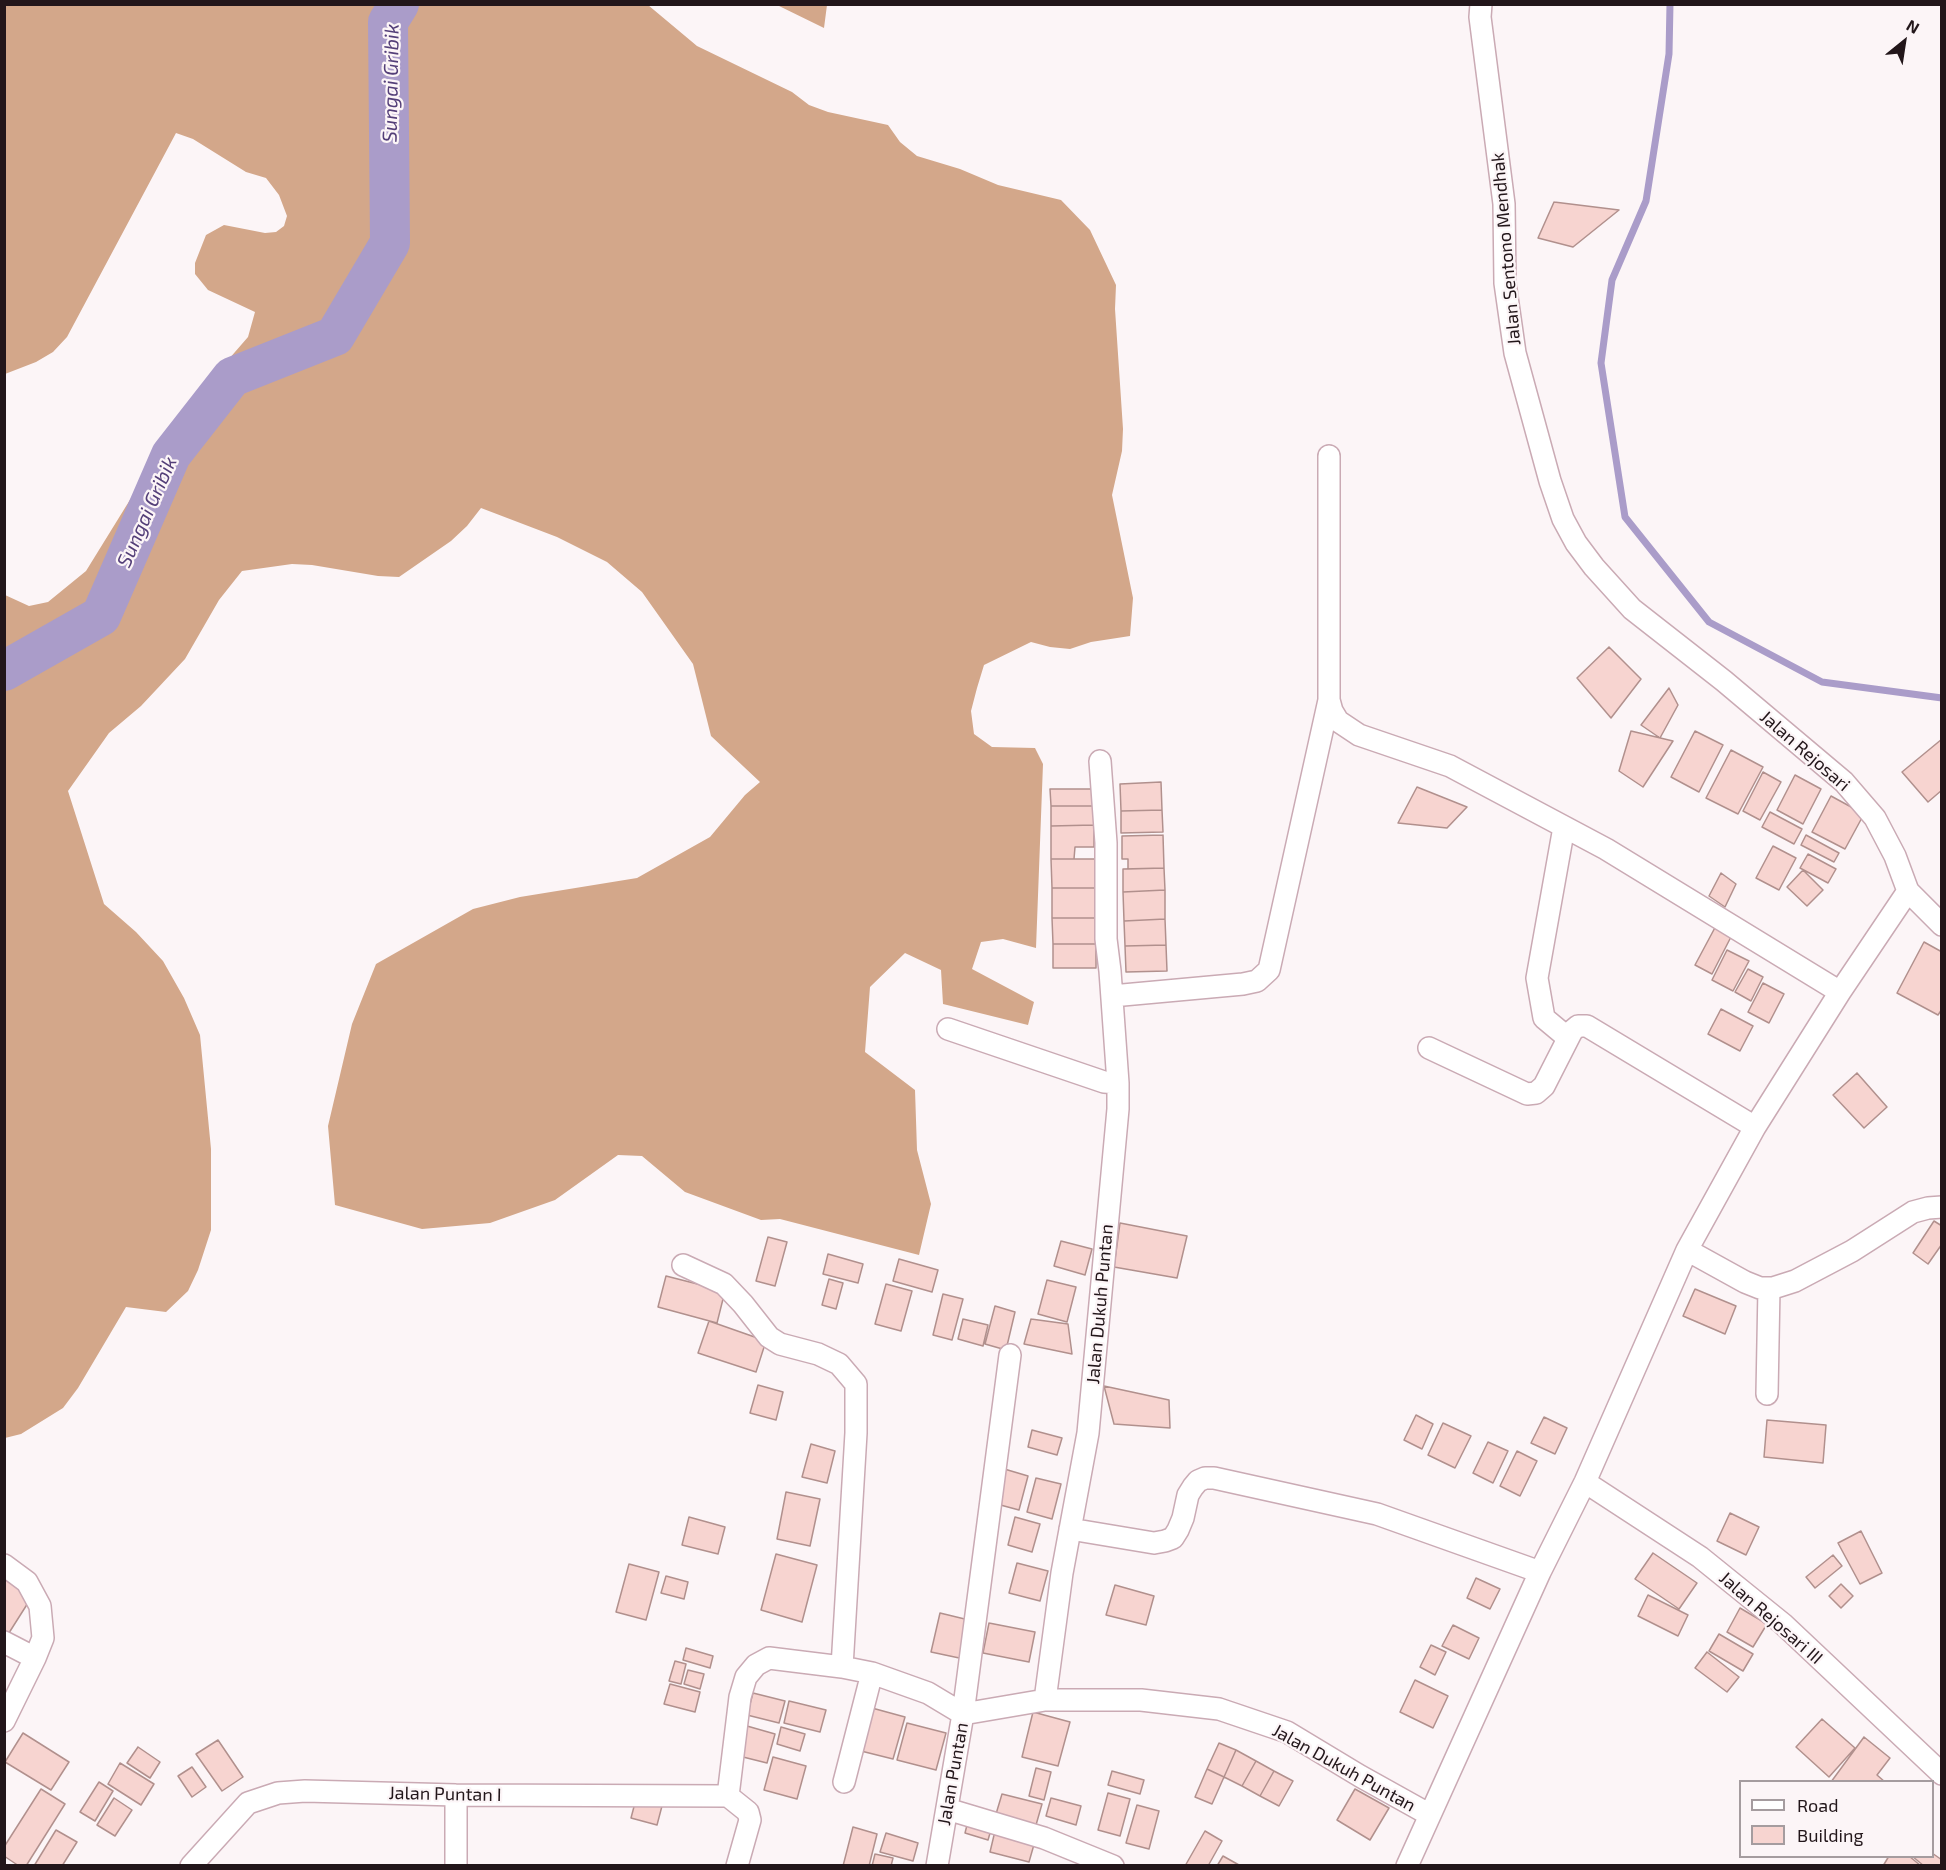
<!DOCTYPE html>
<html>
<head>
<meta charset="utf-8">
<style>
  body { margin:0 }
  #map { position:relative; width:1946px; height:1870px; overflow:hidden; background:#fcf5f7; font-family:"Exo 2",sans-serif }
  canvas { display:block }
  .frame { position:absolute; inset:0; border:6px solid #22161a; pointer-events:none }
  .legend { position:absolute; left:1739px; top:1780px; width:195px; height:78px; box-sizing:border-box; background:#fcf5f7; border:2px solid #a59c9f; margin:0; padding:8px 10px; list-style:none; font-size:18px; color:#22161a }
  .legend li { display:flex; align-items:center; gap:12px; height:30px }
  .legend b { width:30px; border:2px solid #a59c9f }
  .north { position:absolute; left:1874px; top:12px; width:60px; height:60px; -webkit-text-stroke:4px #fcf5f7; paint-order:stroke; rotate:30deg; font-size:16px; font-weight:700; line-height:24px; text-align:center; color:#22161a }
  .north::after { content:''; display:block; margin:auto; width:21px; height:27px; background:#22161a; clip-path:polygon(50% 0,100% 100%,50% 72%,0 100%) }
</style>
</head>
<body>
<div id="map">
<canvas width="1946" height="1870"></canvas>
<div class="frame"></div>
<ul class="legend">
<li><b style="height:8px;background:#fff"></b>Road</li>
<li><b style="height:16px;background:#f7d4d0"></b>Building</li>
</ul>
<div class="north">N</div>
</div>
<script>
const ctx = document.querySelector('canvas').getContext('2d');
ctx.lineJoin = 'round';
function fill(path, color) { ctx.fillStyle = color; ctx.fill(path, 'evenodd'); }
const poly = rows => new Path2D(rows.map(r => 'M' + r).join(''));
function stroke(path, color, width, dash) { ctx.strokeStyle = color; ctx.lineWidth = width; ctx.lineCap = dash ? 'butt' : 'round'; ctx.setLineDash(dash || []); ctx.stroke(path); }
function write(font, color, halo, rows, align = 'center') {
  ctx.font = font + ' "Exo 2",sans-serif'; ctx.lineWidth = 4.5; ctx.setLineDash([]); ctx.textBaseline = 'middle'; ctx.strokeStyle = halo; ctx.fillStyle = color; for (const [text, x, y, turn = 0] of rows) {
    ctx.save(); ctx.translate(x, y); ctx.rotate((+turn || 0) * Math.PI / 180); ctx.textAlign = isNaN(turn) ? turn : align; if (halo) ctx.strokeText(text, 0, 0); ctx.fillText(text, 0, 0); ctx.restore();
  }
}
fill(poly([
  [5,4,648,5,697,46,792,92,809,105,828,112,888,125,900,142,917,156,960,169,998,185,1061,200,1090,230,1116,285,1115,309,1123,429,1122,451,1112,495,1133,598,1130,636,1091,642,1070,649,1050,647,1031,642,984,665,977,688,971,711,974,734,992,747,1035,748,1043,764,1036,948,1003,939,981,942,972,969,1034,1002,1028,1025,943,1004,941,970,905,953,870,987,865,1052,915,1090,917,1150,931,1204,919,1255,780,1219,761,1220,685,1192,642,1156,618,1155,555,1200,490,1223,422,1229,335,1205,328,1126,352,1024,376,964,473,909,520,897,637,878,710,837,745,795,760,782,711,736,693,664,642,592,607,562,557,537,481,508,467,526,451,541,399,577,378,576,312,565,292,564,242,571,219,600,185,659,141,706,109,733,68,791,104,904,136,932,163,961,184,998,200,1035,211,1149,211,1230,198,1270,188,1291,166,1312,126,1307,78,1388,63,1408,21,1434,5,1438,5,595,29,606,48,602,86,571,149,469,215,375,248,337,255,312,208,290,195,274,195,263,206,235,224,225,265,233,276,232,284,226,287,216,279,195,266,178,246,172,193,139,176,133,67,337,53,352,36,362,5,374],
  [777,5,827,5,824,28]
]), '#d3a78a');
stroke(poly([
  [1670,4,1669,54,1646,201,1612,280,1601,363,1625,517,1709,622,1822,682,1942,698]
]), '#aa9cc9', 7);
stroke(poly([
  [4,671,101,616,171,455,232,377,335,336,390,243,388,22,399,4]
]), '#aa9cc9', 40);
const building = poly([
  [1554,202,1619,210,1573,247,1538,238,1554,202],
  [1609,647,1641,679,1611,718,1577,678,1609,647],
  [1669,688,1678,705,1660,738,1641,725,1669,688],
  [1631,731,1673,741,1643,787,1619,771,1631,731],
  [1695,731,1723,745,1699,792,1671,777,1695,731],
  [1942,739,1942,790,1928,802,1902,772,1942,739],
  [1731,750,1763,767,1738,814,1706,798,1731,750],
  [1763,772,1781,782,1760,820,1743,811,1763,772],
  [1795,775,1821,789,1803,824,1777,810,1795,775],
  [1161,782,1162,810,1121,811,1120,784,1161,782],
  [1417,787,1467,807,1447,828,1398,823,1417,787],
  [1050,789,1094,789,1094,806,1051,806,1050,789],
  [1831,796,1864,814,1845,849,1812,832,1831,796],
  [1051,806,1094,806,1094,825,1051,826,1051,806],
  [1162,810,1163,832,1121,833,1121,811,1162,810],
  [1770,812,1802,829,1794,844,1762,827,1770,812],
  [1094,825,1094,847,1075,847,1074,859,1051,859,1051,826,1094,825],
  [1163,835,1164,868,1128,869,1128,859,1122,859,1122,836,1163,835],
  [1806,835,1839,853,1834,862,1801,845,1806,835],
  [1773,846,1796,858,1779,890,1756,878,1773,846],
  [1808,854,1836,869,1828,883,1800,868,1808,854],
  [1051,859,1095,859,1095,888,1052,888,1051,859],
  [1164,868,1165,890,1123,892,1123,869,1164,868],
  [1803,870,1823,890,1807,906,1787,887,1803,870],
  [1721,873,1736,884,1725,907,1709,896,1721,873],
  [1052,888,1095,888,1095,918,1052,918,1052,888],
  [1165,890,1165,919,1124,921,1123,892,1165,890],
  [1052,918,1095,918,1096,944,1053,944,1052,918],
  [1165,919,1166,945,1125,946,1124,921,1165,919],
  [1718,922,1734,931,1712,974,1695,965,1718,922],
  [1924,942,1942,952,1942,1009,1938,1015,1897,993,1924,942],
  [1053,944,1096,944,1096,968,1053,968,1053,944],
  [1166,945,1167,971,1126,972,1125,946,1166,945],
  [1727,950,1749,961,1733,991,1712,980,1727,950],
  [1748,969,1763,977,1751,1001,1735,992,1748,969],
  [1763,983,1784,994,1769,1023,1748,1012,1763,983],
  [1721,1009,1753,1026,1740,1051,1708,1034,1721,1009],
  [1857,1073,1887,1107,1864,1128,1833,1095,1857,1073],
  [1934,1221,1942,1226,1942,1244,1928,1264,1913,1253,1934,1221],
  [1120,1223,1187,1236,1177,1278,1114,1267,1120,1223],
  [768,1237,787,1242,775,1286,756,1281,768,1237],
  [1061,1241,1092,1249,1085,1275,1054,1266,1061,1241],
  [828,1254,863,1264,858,1283,823,1274,828,1254],
  [899,1259,938,1270,932,1292,893,1281,899,1259],
  [666,1276,725,1291,717,1323,658,1307,666,1276],
  [829,1279,843,1283,836,1309,822,1305,829,1279],
  [1047,1280,1076,1287,1067,1322,1038,1314,1047,1280],
  [886,1284,912,1291,901,1331,875,1324,886,1284],
  [1695,1289,1736,1306,1725,1334,1683,1316,1695,1289],
  [943,1294,963,1299,952,1340,933,1335,943,1294],
  [995,1306,1015,1312,1006,1350,985,1344,995,1306],
  [963,1319,988,1325,983,1346,958,1339,963,1319],
  [1031,1319,1068,1324,1072,1354,1024,1344,1031,1319],
  [709,1321,766,1341,756,1372,698,1353,709,1321],
  [758,1385,783,1392,776,1420,750,1413,758,1385],
  [1104,1386,1169,1400,1170,1428,1114,1424,1104,1386],
  [1416,1415,1433,1424,1422,1449,1404,1440,1416,1415],
  [1544,1417,1567,1428,1555,1454,1531,1443,1544,1417],
  [1767,1420,1826,1425,1823,1463,1764,1457,1767,1420],
  [1443,1423,1471,1436,1455,1468,1428,1455,1443,1423],
  [1032,1430,1062,1438,1057,1455,1028,1447,1032,1430],
  [1488,1442,1508,1451,1493,1483,1473,1473,1488,1442],
  [811,1444,835,1451,827,1483,802,1477,811,1444],
  [1517,1451,1537,1461,1520,1496,1500,1486,1517,1451],
  [1001,1468,1028,1476,1019,1510,993,1503,1001,1468],
  [1036,1478,1061,1484,1052,1519,1027,1512,1036,1478],
  [786,1492,820,1499,810,1546,777,1539,786,1492],
  [1730,1513,1759,1527,1746,1555,1717,1541,1730,1513],
  [689,1517,725,1527,718,1554,682,1545,689,1517],
  [1015,1517,1040,1524,1032,1552,1008,1545,1015,1517],
  [1861,1531,1882,1573,1860,1584,1838,1543,1861,1531],
  [1653,1553,1697,1583,1679,1609,1635,1579,1653,1553],
  [776,1554,817,1565,802,1622,761,1610,776,1554],
  [1833,1555,1842,1566,1815,1588,1806,1577,1833,1555],
  [1017,1563,1048,1571,1040,1601,1009,1593,1017,1563],
  [629,1564,659,1572,646,1620,616,1612,629,1564],
  [666,1576,688,1582,684,1599,661,1593,666,1576],
  [4,1578,33,1595,7,1636,4,1634,4,1578],
  [1476,1578,1500,1589,1490,1609,1467,1598,1476,1578],
  [1841,1584,1853,1596,1841,1608,1829,1596,1841,1584],
  [1115,1585,1154,1596,1146,1625,1106,1615,1115,1585],
  [1648,1595,1688,1615,1678,1636,1638,1616,1648,1595],
  [1740,1608,1767,1624,1753,1647,1727,1632,1740,1608],
  [940,1613,973,1621,964,1659,931,1652,940,1613],
  [989,1623,1035,1632,1029,1662,983,1653,989,1623],
  [1453,1625,1479,1638,1469,1659,1442,1646,1453,1625],
  [1719,1634,1753,1654,1743,1671,1709,1651,1719,1634],
  [1431,1645,1446,1652,1435,1675,1420,1667,1431,1645],
  [686,1648,713,1656,710,1668,683,1660,686,1648],
  [1707,1652,1739,1677,1727,1692,1695,1668,1707,1652],
  [675,1661,686,1664,681,1684,669,1681,675,1661],
  [688,1670,704,1674,700,1689,684,1684,688,1670],
  [1415,1680,1448,1696,1433,1728,1400,1712,1415,1680],
  [670,1684,700,1692,695,1712,664,1704,670,1684],
  [753,1693,785,1701,779,1723,747,1715,753,1693],
  [789,1701,826,1710,820,1732,784,1723,789,1701],
  [872,1708,905,1717,893,1759,861,1751,872,1708],
  [1033,1712,1070,1722,1058,1766,1022,1757,1033,1712],
  [1822,1719,1855,1748,1829,1777,1796,1747,1822,1719],
  [907,1723,946,1733,936,1770,897,1760,907,1723],
  [747,1726,775,1734,767,1763,739,1756,747,1726],
  [781,1727,805,1734,800,1751,777,1744,781,1727],
  [23,1733,69,1762,51,1790,5,1762,23,1733],
  [1864,1737,1890,1758,1877,1775,1885,1782,1831,1782,1864,1737],
  [218,1740,243,1777,222,1791,196,1754,218,1740],
  [1219,1743,1236,1750,1224,1777,1207,1769,1219,1743],
  [138,1747,160,1762,150,1778,127,1763,138,1747],
  [1236,1750,1256,1761,1242,1786,1224,1777,1236,1750],
  [773,1757,806,1766,797,1799,764,1790,773,1757],
  [1256,1761,1274,1771,1260,1796,1242,1786,1256,1761],
  [120,1763,154,1784,141,1805,108,1784,120,1763],
  [192,1767,206,1787,192,1797,178,1776,192,1767],
  [1036,1768,1051,1772,1044,1800,1029,1796,1036,1768],
  [1207,1769,1224,1777,1212,1804,1195,1797,1207,1769],
  [1112,1771,1144,1780,1140,1794,1108,1785,1112,1771],
  [1274,1771,1293,1781,1279,1806,1260,1796,1274,1771],
  [99,1782,113,1791,95,1821,80,1812,99,1782],
  [41,1789,65,1804,26,1866,19,1866,4,1856,4,1847,41,1789],
  [1355,1789,1389,1808,1370,1840,1337,1820,1355,1789],
  [1108,1793,1130,1799,1120,1836,1098,1830,1108,1793],
  [1002,1794,1042,1804,1036,1825,996,1814,1002,1794],
  [114,1798,132,1810,115,1836,97,1825,114,1798],
  [1051,1798,1081,1806,1076,1825,1046,1816,1051,1798],
  [636,1799,662,1806,657,1825,631,1818,636,1799],
  [1137,1805,1159,1811,1149,1849,1126,1843,1137,1805],
  [969,1817,993,1823,988,1840,965,1833,969,1817],
  [853,1827,877,1834,869,1866,843,1866,853,1827],
  [56,1830,77,1842,62,1866,34,1866,56,1830],
  [995,1831,1035,1841,1029,1862,990,1852,995,1831],
  [1205,1831,1222,1841,1208,1866,1185,1866,1205,1831],
  [886,1833,918,1843,913,1861,880,1852,886,1833],
  [1932,1853,1942,1860,1942,1866,1924,1866,1912,1856,1932,1856,1932,1853],
  [875,1854,893,1858,891,1866,872,1866,875,1854],
  [1223,1856,1239,1865,1239,1866,1217,1866,1223,1856],
  [1889,1856,1909,1856,1921,1866,1883,1866,1889,1856]
]);
fill(building, '#f7d4d0');
stroke(building, '#b1908d', 1.5);
const street = poly([
  [1481,4,1480,17,1504,204,1505,283,1515,353,1550,481,1563,519,1576,543,1594,567,1632,609,1724,681,1844,782,1875,818,1895,856,1908,891,1942,925],
  [1329,456,1329,700,1332,711,1338,721,1359,735,1450,766,1606,849,1840,992],
  [1100,761,1106,843,1106,939,1110,971,1118,1083],
  [1564,827,1537,978,1544,1018,1568,1038],
  [1112,996,1243,984,1257,981,1269,970,1329,700],
  [948,1029,1104,1082,1118,1083,1118,1109,1088,1433,1062,1573,1045,1700],
  [1429,1048,1527,1094,1536,1093,1544,1086,1572,1031,1578,1026,1587,1026,1755,1127],
  [1687,1250,1745,1282,1760,1288,1773,1288,1795,1281,1852,1251,1913,1212,1928,1208,1942,1207],
  [683,1265,724,1284,743,1304,769,1337,780,1344,818,1354,839,1364,856,1384,856,1433,842,1667],
  [1010,1355,963,1714,1045,1700,1141,1700,1219,1709,1287,1732,1360,1776,1430,1815],
  [1767,1394,1769,1288],
  [1585,1482,1700,1557,1783,1624,1942,1774],
  [1070,1529,1154,1543,1165,1541,1173,1538,1178,1530,1183,1518,1188,1495,1193,1487,1198,1481,1205,1478,1214,1478,1377,1514,1540,1572],
  [4,1565,27,1582,40,1606,43,1638,35,1658,4,1721],
  [4,1642,35,1658],
  [844,1782,872,1673],
  [456,1795,456,1866],
  [728,1796,740,1697,746,1677,756,1665,769,1658,842,1667,872,1673,928,1693,963,1714,937,1866],
  [728,1796,748,1812,750,1820,737,1866],
  [947,1809,1044,1838,1113,1866],
  [191,1866,248,1803,278,1793,305,1791,456,1795,728,1796],
  [1407,1866,1540,1572,1585,1482,1687,1250,1755,1127,1840,992,1908,891]
]);
stroke(street, '#caaab4', 24);
stroke(street, '#fff', 21);
write('18px', '#22161a', '#fcf5f7', [
  ["Jalan Sentono Mendhak",1506,249,-95],
  ["Jalan Rejosari",1805,751,41],
  ["Jalan Dukuh Puntan",1100,1304,-85],
  ["Jalan Rejosari III",1771,1618,41],
  ["Jalan Dukuh Puntan",1344,1768,29],
  ["Jalan Puntan",953,1774,-80],
  ["Jalan Puntan I",445,1794,1]
]);
write('italic 20px', '#533e78', '#fcf5f7', [
  ["Sungai Gribik",391,83,-89],
  ["Sungai Gribik",147,512,-66]
]);
</script>
</body>
</html>
